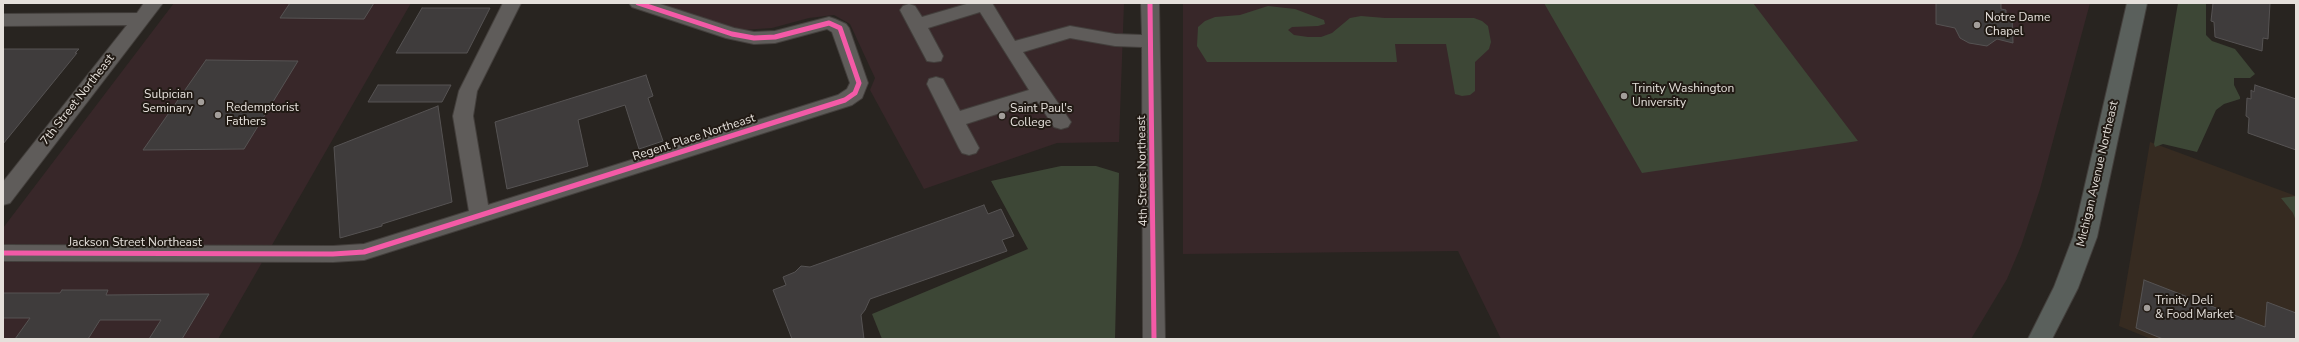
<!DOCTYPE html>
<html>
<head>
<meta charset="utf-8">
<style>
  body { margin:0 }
  #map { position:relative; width:2299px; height:342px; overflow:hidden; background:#282420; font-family:"Nunito Sans",sans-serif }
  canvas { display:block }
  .frame { position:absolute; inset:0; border:4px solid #e5e0db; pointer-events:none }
</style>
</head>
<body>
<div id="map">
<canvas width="2299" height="342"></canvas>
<div class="frame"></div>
</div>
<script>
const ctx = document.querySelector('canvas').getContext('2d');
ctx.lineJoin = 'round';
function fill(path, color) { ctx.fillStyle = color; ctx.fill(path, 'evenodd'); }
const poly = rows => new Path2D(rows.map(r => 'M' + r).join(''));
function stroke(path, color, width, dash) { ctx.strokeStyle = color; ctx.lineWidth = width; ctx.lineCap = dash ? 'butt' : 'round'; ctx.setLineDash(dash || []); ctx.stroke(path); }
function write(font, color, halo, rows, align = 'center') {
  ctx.font = font + ' "Nunito Sans",sans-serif'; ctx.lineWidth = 4; ctx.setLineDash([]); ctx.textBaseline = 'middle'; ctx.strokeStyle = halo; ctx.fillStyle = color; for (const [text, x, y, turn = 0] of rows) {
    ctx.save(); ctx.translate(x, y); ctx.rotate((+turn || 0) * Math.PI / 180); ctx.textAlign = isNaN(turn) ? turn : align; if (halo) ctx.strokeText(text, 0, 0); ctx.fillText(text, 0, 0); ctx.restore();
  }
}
fill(poly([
  [2150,142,2296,196,2296,339,2151,339,2119,326]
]), '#362b21');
fill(poly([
  [174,3,411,3,218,339,3,339,3,228],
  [657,3,1124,3,1119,142,1057,143,924,189,870,90,875,78,850,24,834,15,809,18,772,28,742,30],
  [1183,3,2090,3,2040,189,2021,246,2007,279,1971,339,1501,339,1458,251,1183,254]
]), '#382729');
fill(poly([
  [1544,3,1753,3,1858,141,1642,173],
  [2178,3,2206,3,2206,35,2212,41,2235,49,2255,74,2250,78,2234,78,2234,85,2240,97,2240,99,2224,104,2216,110,2197,152,2163,144,2155,147,2154,144],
  [1268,6,1295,9,1324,20,1325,24,1318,26,1292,27,1288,30,1294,35,1308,37,1321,37,1332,33,1350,18,1361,16,1385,18,1474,18,1482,21,1488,26,1491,42,1489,49,1475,62,1475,91,1470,95,1462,96,1455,94,1446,44,1395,44,1397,62,1207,62,1197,46,1198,27,1205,21,1215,17,1240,15],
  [1061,166,1096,166,1119,173,1115,339,882,339,872,314,1028,249,991,181],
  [2296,196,2296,221,2293,213,2281,198]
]), '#3d4736');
const building = poly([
  [290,3,374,3,364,19,280,18,290,3],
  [1936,3,2001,3,2001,9,2006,10,2006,15,2012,16,2013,43,1997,39,1987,46,1969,43,1960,38,1955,28,1936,24,1936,3],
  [2213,3,2270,3,2268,39,2263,38,2262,51,2215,37,2214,22,2211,21,2213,3],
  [422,8,490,8,467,53,396,53,422,8],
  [3,49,79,49,75,53,77,53,3,144,3,49],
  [206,60,298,61,244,149,143,150,206,60],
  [646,75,653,96,648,98,663,141,639,149,625,105,578,120,588,166,507,189,495,122,646,75],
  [378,85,451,85,442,102,368,102,378,85],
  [2255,85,2296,99,2296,150,2248,133,2249,118,2246,116,2247,98,2251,99,2251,90,2254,92,2255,85],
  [438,106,452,202,382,224,382,226,340,238,334,147,438,106],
  [984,205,988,214,1001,209,1014,236,1002,240,1007,251,870,299,865,310,861,315,864,339,792,339,773,290,786,285,783,277,795,272,801,266,810,267,984,205],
  [2144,280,2265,327,2267,302,2296,313,2296,339,2163,339,2136,328,2144,280],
  [62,290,108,290,106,295,209,294,182,339,149,339,161,320,100,320,88,339,15,339,30,318,3,318,3,293,60,293,62,290]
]);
fill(building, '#3f3c3c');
stroke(building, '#565353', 1);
const minor = poly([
  [144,3,163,3,10,203,3,205,3,182,127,25,3,26,3,14,137,13,144,3],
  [503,3,521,3,477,91,473,116,488,205,838,95,847,89,850,83,832,32,827,29,775,43,754,44,726,38,632,7,629,3,657,3,734,28,754,32,775,31,829,17,835,19,846,24,849,28,868,83,862,98,852,105,364,260,333,262,3,261,3,245,333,246,364,244,469,211,453,116,459,91,503,3],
  [970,3,992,3,1015,41,1070,26,1115,34,1142,35,1141,3,1159,3,1165,339,1143,339,1142,47,1115,46,1070,38,1023,52,1071,122,1068,127,1061,129,1054,127,1037,101,966,124,979,148,976,153,969,155,962,153,959,148,927,84,929,79,936,77,943,79,960,111,1029,90,980,12,928,28,943,56,941,61,934,62,927,61,900,10,903,6,909,4,915,6,922,17,970,3]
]);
const major = poly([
  [2127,3,2147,3,2097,237,2078,288,2052,339,2028,339,2054,287,2073,237,2127,3]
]);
stroke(minor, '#433f3c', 2);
stroke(major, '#433f3c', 2);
fill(minor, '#5f5c5a');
fill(major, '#5a605c');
stroke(poly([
  [1150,3,1154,339],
  [3,253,333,254,364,252,845,100,855,93,859,83,840,28,829,23,775,37,754,38,732,34,638,3]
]), '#f35aa7', 5);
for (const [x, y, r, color] of [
  [1977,25,4,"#a39e9a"],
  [1624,96,4,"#a39e9a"],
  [201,102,4,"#a39e9a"],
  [218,115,4,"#a39e9a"],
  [1002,116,4,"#a39e9a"],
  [2147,308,4,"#a39e9a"]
]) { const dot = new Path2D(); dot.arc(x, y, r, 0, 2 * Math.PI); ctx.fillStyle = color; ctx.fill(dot); stroke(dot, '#211a14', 1.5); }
write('12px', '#e5e0db', '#211a14', [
  ["Notre Dame",1985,18],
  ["Chapel",1985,32],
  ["Trinity Washington",1632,89],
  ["University",1632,103],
  ["Sulpician",193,95,"right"],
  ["Seminary",193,109,"right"],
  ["Redemptorist",226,108],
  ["Fathers",226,122],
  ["Saint Paul's",1010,109],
  ["College",1010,123],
  ["Trinity Deli",2155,301],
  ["& Food Market",2155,315]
], 'left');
write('12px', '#e5e0db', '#211a14', [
  ["7th Street Northeast",78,100,-52],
  ["Regent Place Northeast",694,138,-18],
  ["4th Street Northeast",1143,171,-91],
  ["Michigan Avenue Northeast",2098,174,-77],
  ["Jackson Street Northeast",135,243]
]);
</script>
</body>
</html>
